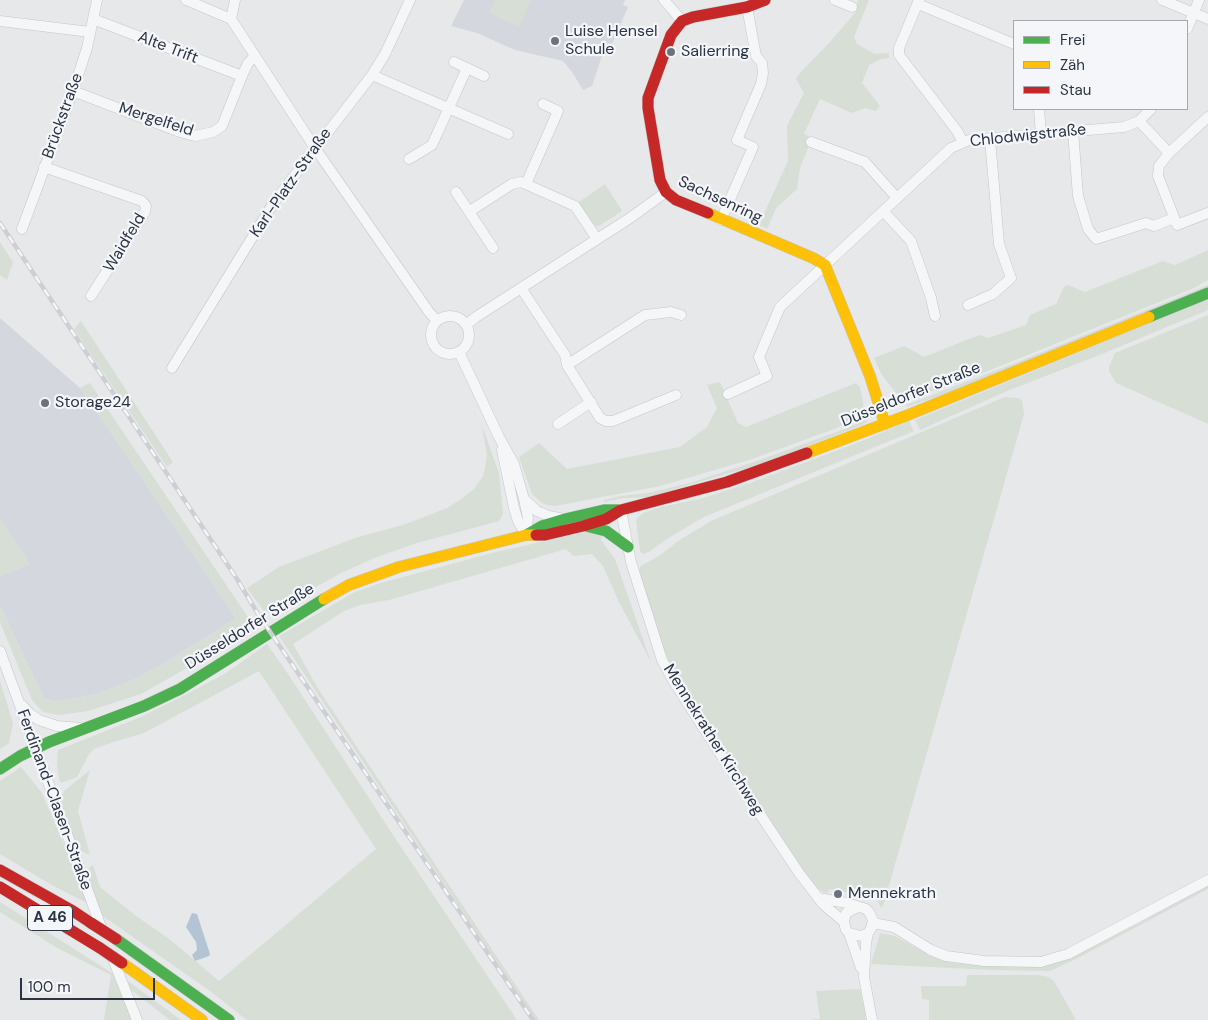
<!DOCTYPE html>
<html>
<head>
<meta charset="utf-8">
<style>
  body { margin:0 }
  #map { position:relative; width:1208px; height:1020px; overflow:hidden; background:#e6e8ea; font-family:"DM Sans",sans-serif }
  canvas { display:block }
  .legend { position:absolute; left:1013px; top:20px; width:175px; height:90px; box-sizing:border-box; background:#f4f6f9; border:1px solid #a4a8b1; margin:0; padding:6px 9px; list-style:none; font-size:15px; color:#2b3445 }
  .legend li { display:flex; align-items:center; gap:10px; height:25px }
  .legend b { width:25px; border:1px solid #a4a8b1 }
  .scale { position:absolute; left:20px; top:978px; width:135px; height:22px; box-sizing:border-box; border:2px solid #2b3445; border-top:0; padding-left:6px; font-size:15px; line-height:18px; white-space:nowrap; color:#2b3445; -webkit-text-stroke:4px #f4f6f9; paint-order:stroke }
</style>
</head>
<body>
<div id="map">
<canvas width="1208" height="1020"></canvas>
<ul class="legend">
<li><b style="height:6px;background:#4caf50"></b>Frei</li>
<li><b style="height:6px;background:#ffc107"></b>Zäh</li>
<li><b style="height:6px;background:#c62828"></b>Stau</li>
</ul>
<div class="scale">100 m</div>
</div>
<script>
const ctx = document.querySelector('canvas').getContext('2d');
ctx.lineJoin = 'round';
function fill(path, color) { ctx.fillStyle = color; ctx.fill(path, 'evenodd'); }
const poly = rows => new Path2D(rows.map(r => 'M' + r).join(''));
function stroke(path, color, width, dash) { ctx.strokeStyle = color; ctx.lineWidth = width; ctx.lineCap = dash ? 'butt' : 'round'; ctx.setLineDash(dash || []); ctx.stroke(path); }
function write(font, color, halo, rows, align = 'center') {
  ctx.font = font + ' "DM Sans",sans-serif'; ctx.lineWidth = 4.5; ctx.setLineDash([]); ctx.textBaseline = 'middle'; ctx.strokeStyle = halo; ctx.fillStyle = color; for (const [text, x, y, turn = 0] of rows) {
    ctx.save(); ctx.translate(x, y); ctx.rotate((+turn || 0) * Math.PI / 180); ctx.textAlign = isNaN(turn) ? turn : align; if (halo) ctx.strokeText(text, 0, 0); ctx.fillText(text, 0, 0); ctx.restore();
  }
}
fill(poly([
  [464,0,625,0,623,5,628,7,609,51,604,50,592,86,583,90,572,72,563,61,515,50,477,33,451,26],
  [0,318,80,388,101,418,236,618,165,663,133,680,97,694,54,702,44,698,0,606,0,576,30,564,0,519]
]), '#d4d7dd');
fill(poly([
  [495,0,531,0,519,27,489,13],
  [858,0,869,0,854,37,857,44,875,54,889,53,889,58,881,59,869,65,862,83,880,106,876,111,865,108,852,113,820,99,804,134,812,138,800,168,797,189,776,208,767,229,759,225,788,161,787,126,804,93,796,79,799,74,829,43,855,13],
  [605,184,622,211,599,226,592,225,579,202],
  [0,242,13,262,7,280,0,275],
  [1208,250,1208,280,1194,288,958,383,920,395,900,398,882,375,874,358,904,346,924,357,979,335,988,338,1026,325,1030,315,1056,304,1064,287,1068,285,1085,292,1163,261,1175,265],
  [1208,285,1208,288,967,386,907,407,906,405,1010,365],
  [1208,299,1208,310,1097,356,1007,391,920,430,915,420],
  [1208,315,1208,424,1116,383,1109,371,1109,367,1115,353],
  [81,321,173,462,167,467,74,329],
  [720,382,738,423,746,427,856,383,860,387,865,413,860,418,834,429,752,459,660,486,555,506,547,505,541,502,532,494,519,457,539,443,567,469,680,447,707,427,717,408,707,385],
  [90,383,256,629,141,694,88,711,59,715,43,712,32,700,0,622,0,606,44,698,54,702,97,694,133,680,165,663,236,618,101,418,80,388],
  [1005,397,1017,398,1022,400,1024,414,883,906,881,907,876,899,869,896,829,889,828,893,823,892,811,883,675,676,661,644,638,572,641,566,659,556,678,541,711,521],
  [870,416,867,422,862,425,764,463,647,497,623,498,604,502,604,500,621,496,648,493,690,483,754,462,842,430,861,422],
  [909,421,914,431,704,517,665,540,649,552,643,554,640,551,636,519,643,513,657,508,703,498,750,483,862,441],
  [482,426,499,473,503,514,499,521,417,543,377,557,343,572,266,614,247,588,279,567,355,538,406,524,447,508,460,500,474,489,483,476,485,468,487,455],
  [0,519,31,564,0,576],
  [585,532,603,532,601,540,615,559,651,662,619,602,603,566,592,554,573,556,566,549,389,600,360,605,344,611,293,644,317,687,539,1020,535,1020,279,636,355,592,381,583,492,553],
  [267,644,288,674,393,835,517,1020,247,1020,210,991,100,914,86,870,93,865,100,887,136,916,168,938,219,981,376,849,259,671,144,733,110,743,94,749,89,754,77,777,61,783,59,779,57,765,58,750,141,717,187,694,226,673],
  [0,681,13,723,9,743,0,749],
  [21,767,42,793,89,904,50,884,0,854,0,781],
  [90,770,78,811,90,855,78,850,60,798,65,790],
  [1208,884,1208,889,1078,958,1050,971,991,970,871,964,880,933,895,936,927,954,953,963,970,964,1070,957,1138,924],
  [0,902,112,973,132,1020,104,1020,111,975,59,949,0,912],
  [967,975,1038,975,1049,977,1054,981,1076,1020,929,1020,929,1000,922,999,921,986,966,986],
  [128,981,181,1020,170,1020,130,989],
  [860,989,867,1020,811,1020,820,1019,816,991]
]), '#d6ded6');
fill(poly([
  [192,913,197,914,210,954,209,956,195,961,192,955,197,950,196,942,186,927]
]), '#b4c4d5');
const street = poly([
  [186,0,231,19,315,148,429,312,437,321],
  [664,0,682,21],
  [835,0,852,7],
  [919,0,899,48,899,55,957,131,963,142],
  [1162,0,1208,19],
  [918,4,1014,44],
  [93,19,242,76],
  [231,19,235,0],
  [0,21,90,32],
  [1187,29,1199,0],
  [454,62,484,76],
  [372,75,508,134],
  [73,91,180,132,195,136,213,132,222,126,242,76,248,63,255,56],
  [1039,109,1041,135],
  [1208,117,1169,153,1159,166,1158,176,1177,225,1208,213],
  [1139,121,1169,153],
  [1073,131,1078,196,1088,229,1096,239,1146,223,1154,226,1174,218],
  [811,142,865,162,897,198],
  [409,159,432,145,467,68],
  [44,167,142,201,146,206,145,212,91,296],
  [526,184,558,111,543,104],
  [456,192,493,248],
  [470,211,512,184,521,182,575,206,597,239],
  [883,211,911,241,931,298,935,316],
  [721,220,753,147,737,140,761,84,763,73,762,63,756,56,747,7],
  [22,229,73,91,87,48,97,0],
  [521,288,565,355,567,365,600,418,606,421,613,421,676,395],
  [968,305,993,294,1011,278,999,244,990,139],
  '431 335a19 19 0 1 1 38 0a19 19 0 1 1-38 0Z',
  [466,325,476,317,630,218,666,192],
  [459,352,499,437,514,464,524,499,537,511,549,516,564,519],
  [567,365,645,315,671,312,681,315],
  [172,368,274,202,372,75,385,54,410,0],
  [728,394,767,376,759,357,780,307,951,148,969,140,1124,127,1139,121,1151,109],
  [558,424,591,402],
  [502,450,514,508,518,521,526,535],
  [524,499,528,518,526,535],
  [621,510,631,562,662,660,674,682,732,772,799,873,823,904,844,922],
  [0,651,101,927],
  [22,705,30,714,39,720,57,726,80,728],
  [818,898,847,903,866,909,869,912,873,920,871,929,868,933,861,936,849,933,846,930,844,922,846,913,858,907],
  [873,923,894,927,931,950,946,956,984,961,1041,962,1068,954,1208,880],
  [849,933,861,968],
  [868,933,866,943,864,977,872,1020],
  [113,959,137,1020]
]);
const fast = poly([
  [1149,317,1208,293],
  [586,526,606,531,628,547],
  [526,535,542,526,565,519,604,510,618,510],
  [0,769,20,756,49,742,144,706,180,689,324,599],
  [116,939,229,1020]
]);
const slow = poly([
  [708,213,813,258,825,265,870,376,885,424],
  [807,453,908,415,1149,317],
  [324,599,349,585,399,567,526,535,536,535],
  [122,963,202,1020]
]);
const jam = poly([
  [708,213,676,200,666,192,660,180,648,108,648,98,671,35,682,21,693,17,747,7,765,0],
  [536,535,545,535,583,526,606,519,621,510,727,482,807,453],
  [0,870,73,911,91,923],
  [0,887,100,948]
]);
stroke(street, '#c4c6c8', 11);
stroke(fast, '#c4c6c8', 12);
stroke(slow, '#c4c6c8', 12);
stroke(jam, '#c4c6c8', 12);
stroke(street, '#f5f6f7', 10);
stroke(fast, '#4caf50', 11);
stroke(slow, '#ffc107', 11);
stroke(jam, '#c62828', 11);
const rail = poly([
  [0,223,237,579,258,614,533,1020]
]);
stroke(rail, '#cecfd2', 4.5);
stroke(rail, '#f4f6f9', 2.5, [8]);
const jamBridge = poly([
  [91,923,116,939],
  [100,948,122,963]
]);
stroke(jamBridge, '#b8bbbf', 12, []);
stroke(jamBridge, '#c62828', 11);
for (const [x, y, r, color] of [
  [555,41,5,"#6c737f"],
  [671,52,5,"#6c737f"],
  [45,403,5,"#6c737f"],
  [838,894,5,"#6c737f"]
]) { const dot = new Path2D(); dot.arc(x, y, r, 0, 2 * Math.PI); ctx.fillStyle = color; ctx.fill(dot); stroke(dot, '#f4f6f9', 2); }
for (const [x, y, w] of [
  [50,918,45]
]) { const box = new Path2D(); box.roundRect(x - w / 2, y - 12.5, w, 25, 4); ctx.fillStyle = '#f4f6f9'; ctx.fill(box); stroke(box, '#2b3445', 1); }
write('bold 15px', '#2b3445', null, [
  ["A 46",50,918]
]);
write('16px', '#2b3445', '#f4f6f9', [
  ["Luise Hensel",565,32],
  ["Schule",565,50],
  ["Salierring",681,52],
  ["Storage24",55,403],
  ["Mennekrath",848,894]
], 'left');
write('16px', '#2b3445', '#f4f6f9', [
  ["Alte Trift",168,48,21],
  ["Brückstraße",63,116,-70],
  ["Mergelfeld",156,120,18],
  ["Chlodwigstraße",1028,136,-6],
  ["Karl-Platz-Straße",291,183,-55],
  ["Sachsenring",720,200,25],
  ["Waidfeld",125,243,-59],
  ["Düsseldorfer Straße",911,395,-22],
  ["Düsseldorfer Straße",250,627,-32],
  ["Mennekrather Kirchweg",713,740,58],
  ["Ferdinand-Clasen-Straße",54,800,70]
]);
</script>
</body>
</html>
